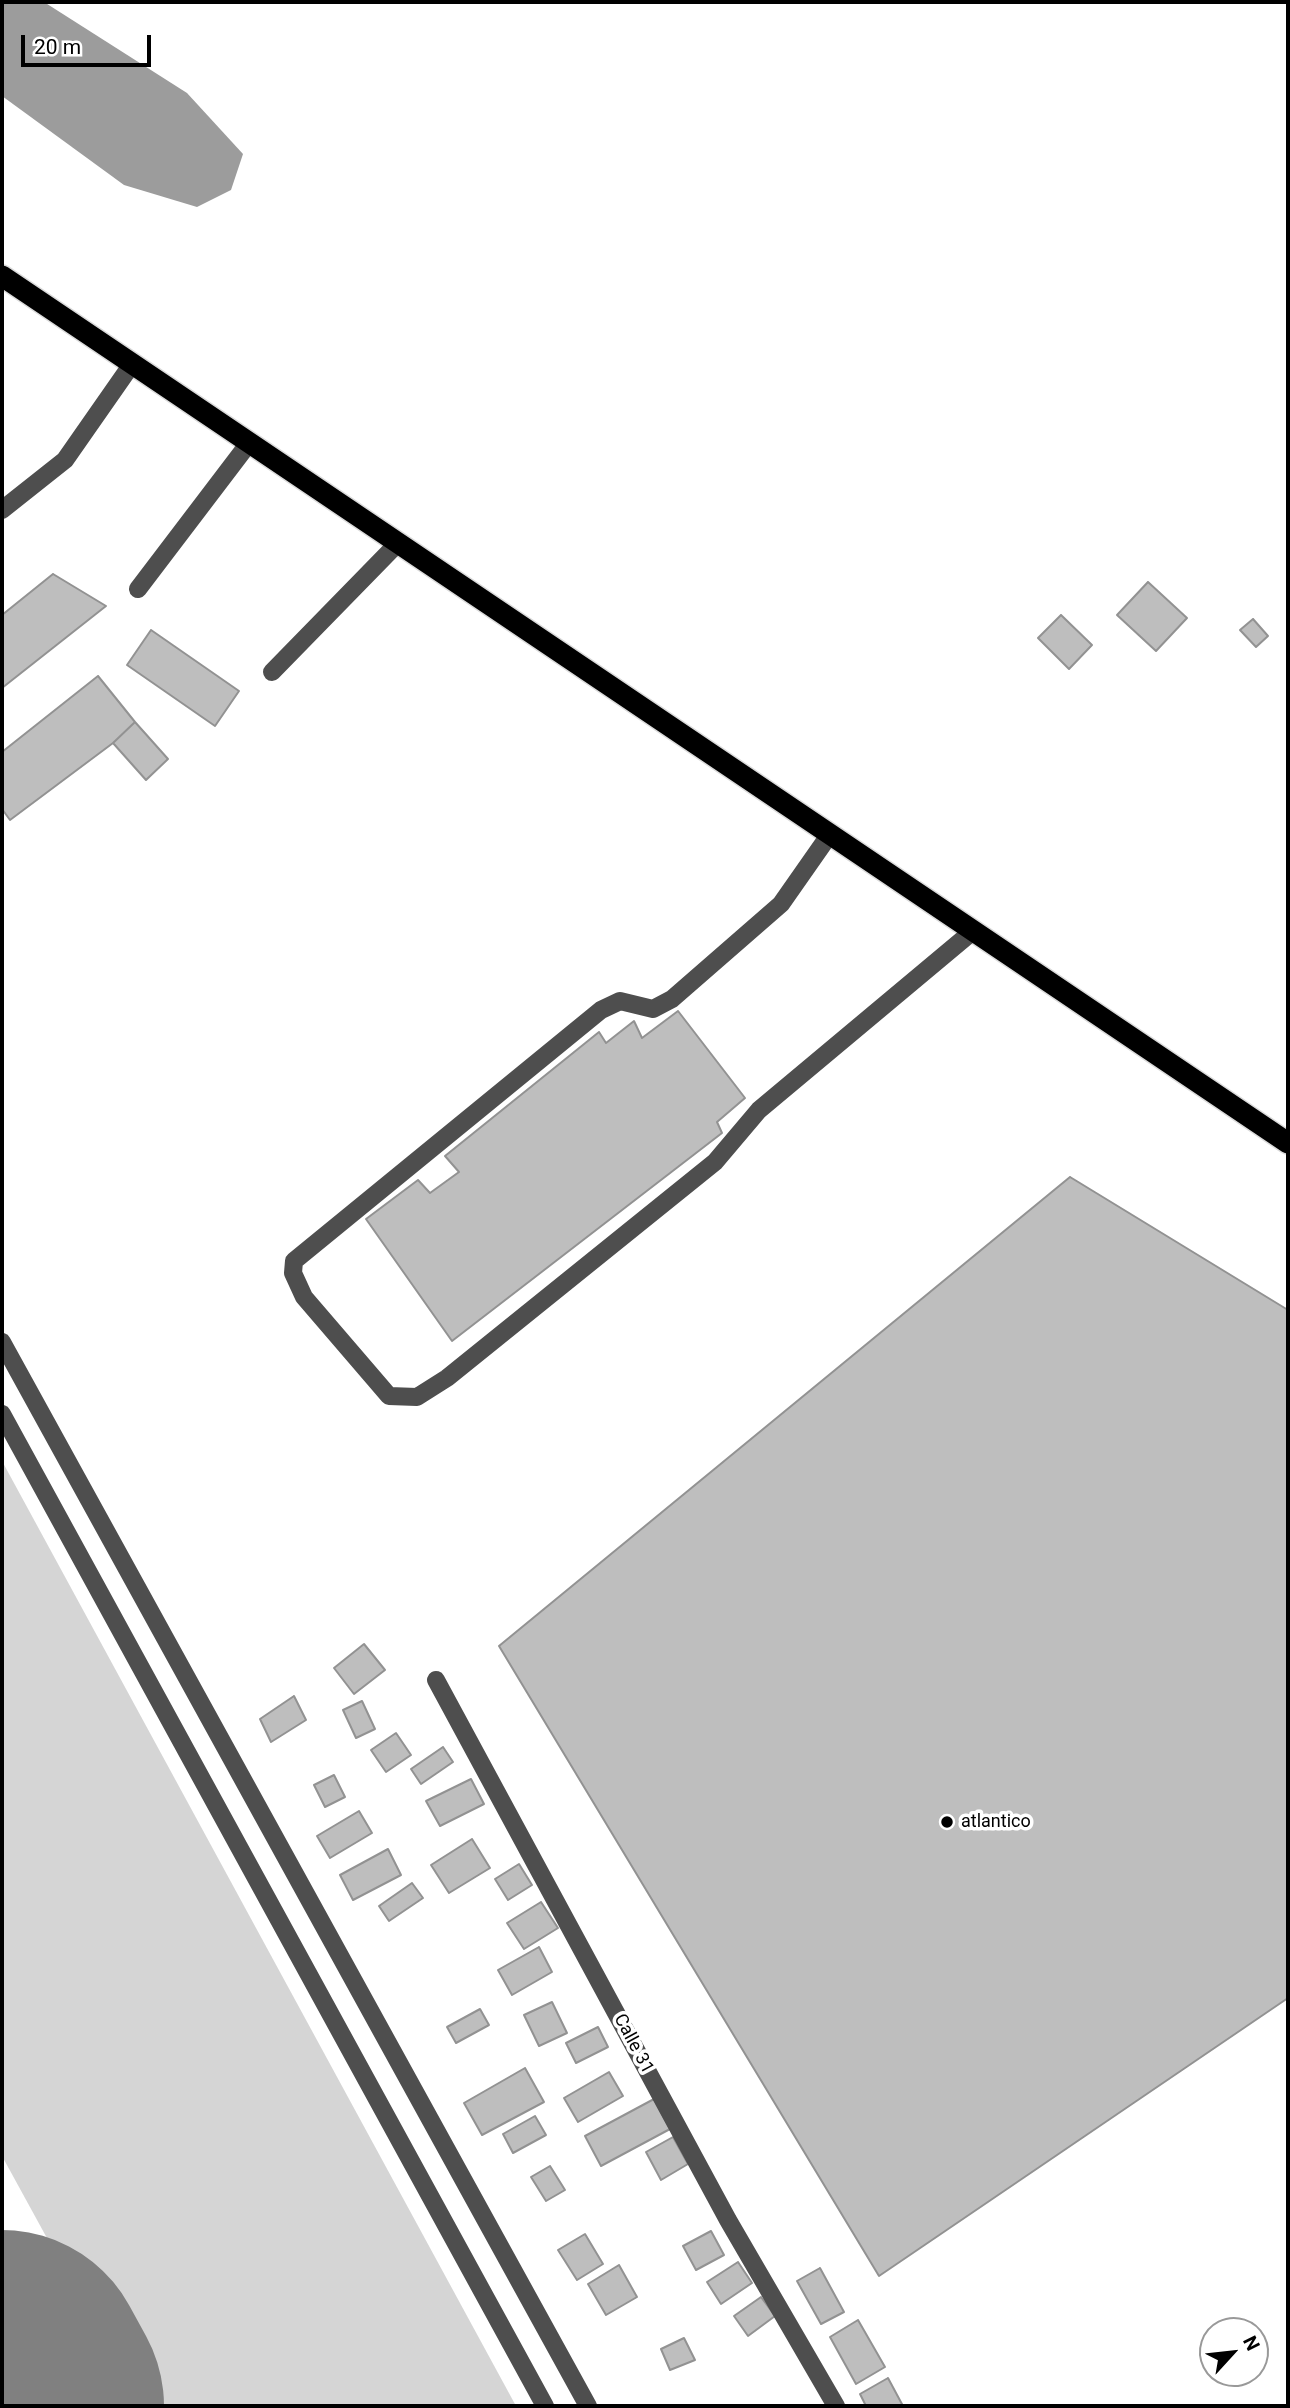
<!DOCTYPE html>
<html>
<head>
<meta charset="utf-8">
<style>
  body { margin:0 }
  #map { position:relative; width:1290px; height:2408px; overflow:hidden; background:#fff; font-family:Roboto,sans-serif }
  canvas { display:block }
  .frame { position:absolute; inset:0; border:4px solid #000; pointer-events:none }
  .north { position:absolute; left:1199px; top:2317px; width:70px; height:70px; box-sizing:border-box; background:#fff; border:2px solid #999; border-radius:50%; rotate:63deg; font-size:19px; font-weight:700; line-height:28px; text-align:center; color:#000 }
  .north::after { content:''; display:block; margin:auto; width:24px; height:32px; background:#000; clip-path:polygon(50% 0,100% 100%,50% 72%,0 100%) }
  .scale { position:absolute; left:21px; top:35px; width:130px; height:32px; box-sizing:border-box; border:4px solid #000; border-top:0; padding-left:9px; font-size:21px; line-height:24px; white-space:nowrap; color:#000; -webkit-text-stroke:5px #fff; paint-order:stroke }
</style>
</head>
<body>
<div id="map">
<canvas width="1290" height="2408"></canvas>
<div class="frame"></div>
<div class="north">N</div>
<div class="scale">20 m</div>
</div>
<script>
const ctx = document.querySelector('canvas').getContext('2d');
ctx.lineJoin = 'round';
function fill(path, color) { ctx.fillStyle = color; ctx.fill(path, 'evenodd'); }
const poly = rows => new Path2D(rows.map(r => 'M' + r).join(''));
function stroke(path, color, width, dash) { ctx.strokeStyle = color; ctx.lineWidth = width; ctx.lineCap = dash ? 'butt' : 'round'; ctx.setLineDash(dash || []); ctx.stroke(path); }
function write(font, color, halo, rows, align = 'center') {
  ctx.font = font + ' Roboto,sans-serif'; ctx.lineWidth = 7; ctx.setLineDash([]); ctx.textBaseline = 'middle'; ctx.strokeStyle = halo; ctx.fillStyle = color; for (const [text, x, y, turn = 0] of rows) {
    ctx.save(); ctx.translate(x, y); ctx.rotate((+turn || 0) * Math.PI / 180); ctx.textAlign = isNaN(turn) ? turn : align; if (halo) ctx.strokeText(text, 0, 0); ctx.fillText(text, 0, 0); ctx.restore();
  }
}
fill(poly([
  [2,1461,516,2406,139,2406,2,2156]
]), '#d5d5d5');
fill(poly([
  [2,2,44,2,187,93,243,154,231,190,197,207,124,185,2,96]
]), '#9c9c9c');
stroke(poly([
  [2,2375,19,2406]
]), '#808080', 290);
const building = poly([
  [53,574,106,606,2,688,2,615,53,574],
  [1148,582,1187,618,1156,651,1117,615,1148,582],
  [1061,615,1092,645,1069,669,1038,638,1061,615],
  [1253,619,1268,636,1256,647,1240,630,1253,619],
  [151,630,239,691,215,726,127,665,151,630],
  [98,676,135,722,113,743,10,820,2,809,2,752,98,676],
  [135,722,168,759,146,780,113,743,135,722],
  [678,1011,745,1098,717,1122,722,1133,452,1341,366,1219,418,1180,430,1193,459,1172,445,1156,599,1032,606,1043,634,1021,642,1038,678,1011],
  [1070,1177,1288,1310,1288,1998,879,2276,499,1646,1070,1177],
  [364,1644,385,1670,354,1694,334,1668,364,1644],
  [294,1696,306,1720,271,1742,260,1719,294,1696],
  [362,1701,375,1729,356,1738,343,1710,362,1701],
  [396,1733,411,1755,386,1772,371,1750,396,1733],
  [443,1747,453,1762,421,1784,411,1769,443,1747],
  [334,1775,345,1797,325,1807,314,1785,334,1775],
  [471,1779,484,1804,440,1826,426,1801,471,1779],
  [359,1811,372,1833,330,1858,317,1836,359,1811],
  [472,1839,490,1868,449,1893,431,1865,472,1839],
  [388,1849,401,1875,353,1900,340,1875,388,1849],
  [519,1864,532,1885,508,1900,495,1879,519,1864],
  [412,1883,423,1898,389,1921,379,1906,412,1883],
  [541,1902,558,1928,524,1949,507,1923,541,1902],
  [539,1947,552,1972,512,1995,498,1970,539,1947],
  [552,2002,567,2033,539,2046,524,2015,552,2002],
  [480,2009,489,2025,456,2043,447,2027,480,2009],
  [598,2027,608,2047,576,2063,566,2043,598,2027],
  [525,2068,544,2102,482,2135,464,2103,525,2068],
  [609,2072,623,2096,578,2122,564,2098,609,2072],
  [654,2099,670,2129,601,2166,585,2136,654,2099],
  [535,2116,546,2135,513,2153,503,2134,535,2116],
  [673,2137,688,2164,661,2180,646,2152,673,2137],
  [550,2166,565,2190,546,2201,531,2177,550,2166],
  [711,2231,724,2255,696,2270,683,2246,711,2231],
  [585,2234,603,2264,577,2280,558,2250,585,2234],
  [738,2262,752,2283,721,2304,707,2282,738,2262],
  [619,2265,637,2297,606,2315,588,2284,619,2265],
  [820,2268,844,2312,821,2324,797,2281,820,2268],
  [761,2297,775,2316,748,2336,734,2316,761,2297],
  [858,2320,885,2367,856,2384,830,2337,858,2320],
  [684,2338,695,2360,670,2370,661,2349,684,2338],
  [888,2378,903,2406,866,2406,860,2394,888,2378]
]);
fill(building, '#bebebe');
stroke(building, '#929292', 2);
const highway = poly([
  [2,276,1288,1143]
]);
stroke(highway, '#dbdbdb', 24);
stroke(poly([
  [2,510,65,460,132,364],
  [138,589,249,443],
  [272,672,398,543],
  [830,834,781,904,672,999,653,1009,620,1001,601,1010,294,1261,293,1273,304,1297,389,1396,417,1397,447,1378,715,1162,759,1110,973,931],
  [2,1342,588,2406],
  [2,1414,545,2406],
  [436,1680,728,2220,836,2406]
]), '#4e4e4e', 18);
stroke(highway, '#000', 21);
for (const [x, y, r, color] of [
  [947,1822,7,"#000"]
]) { const dot = new Path2D(); dot.arc(x, y, r, 0, 2 * Math.PI); ctx.fillStyle = color; ctx.fill(dot); stroke(dot, '#fff', 2.5); }
write('18px', '#000', '#fff', [
  ["atlantico",961,1822]
], 'left');
write('18px', '#000', '#fff', [
  ["Calle 31",633,2044,62]
]);
</script>
</body>
</html>
